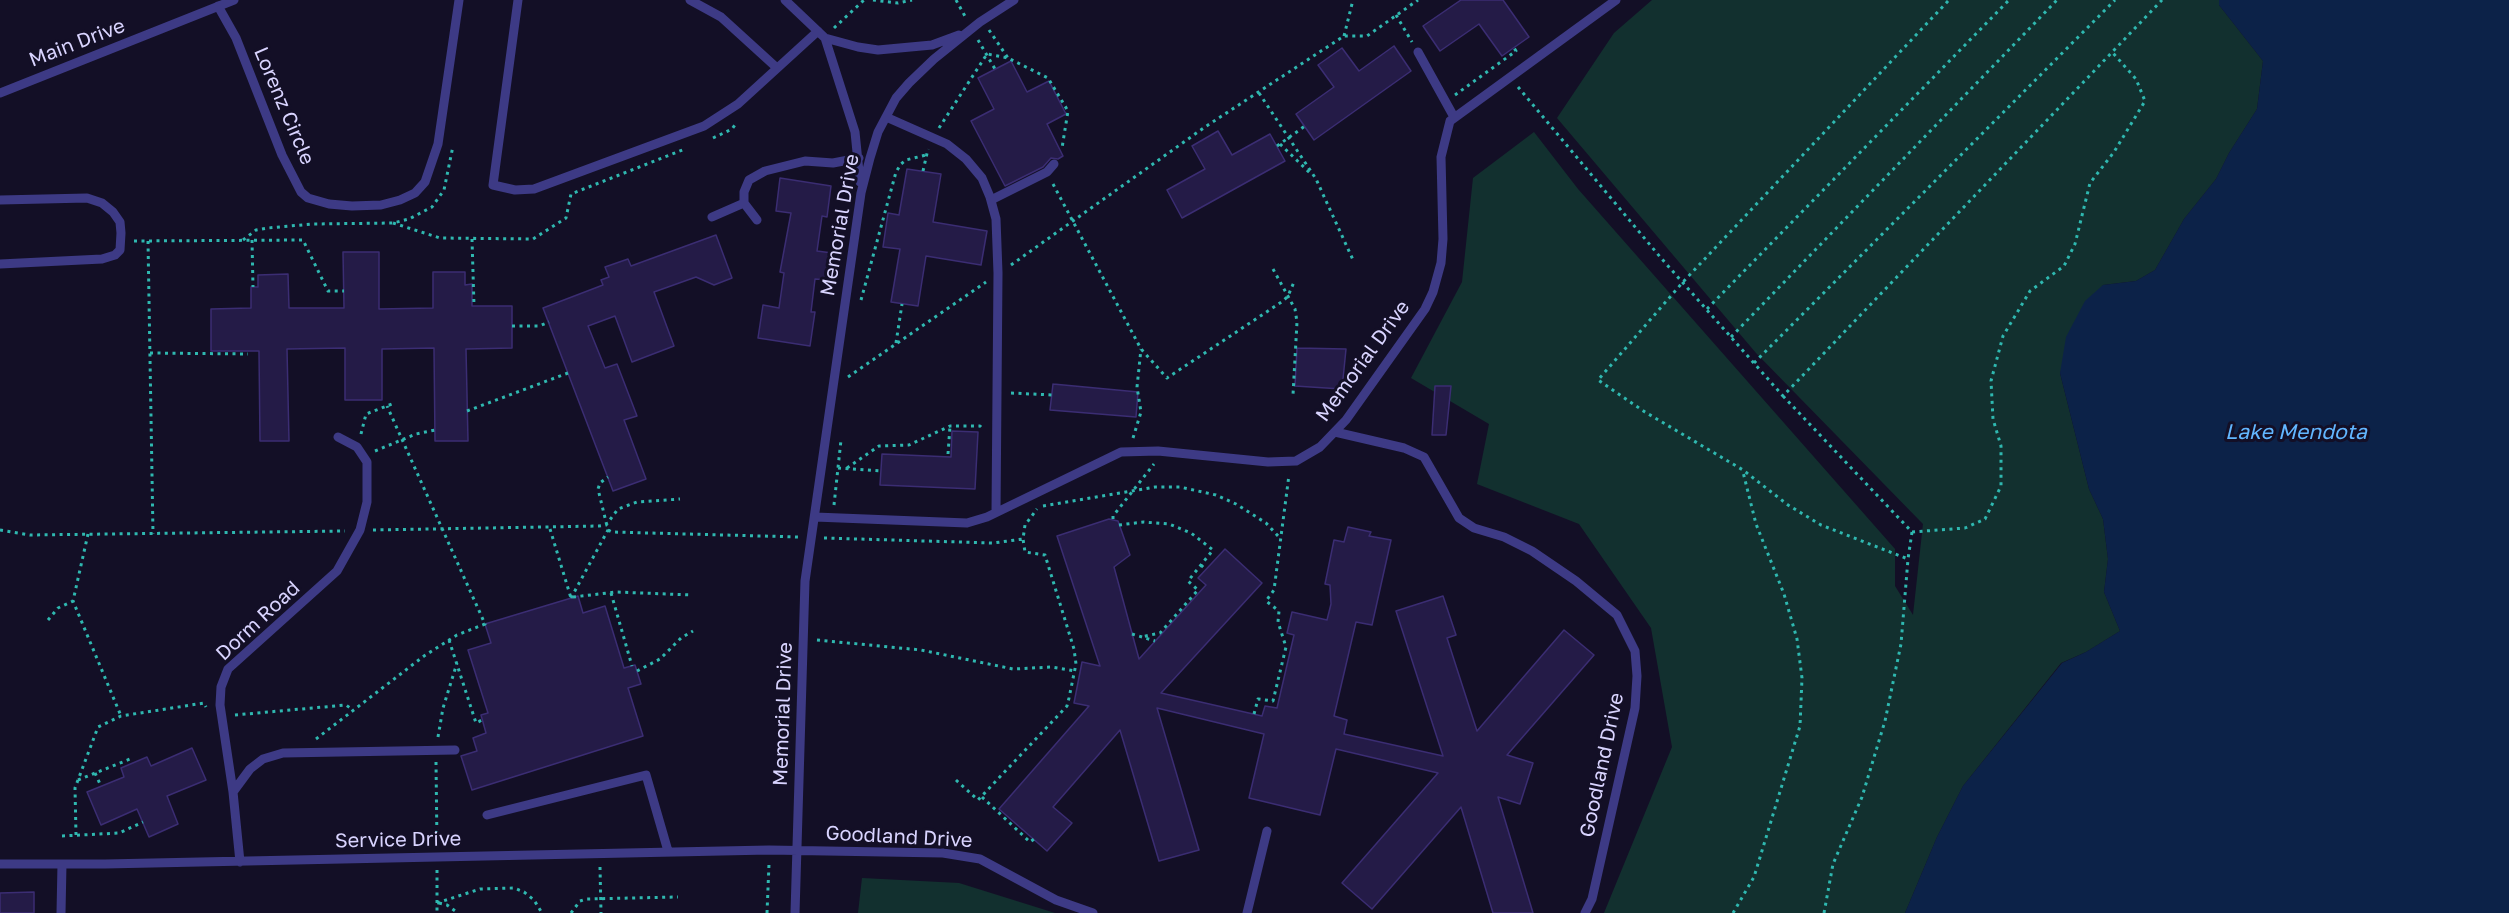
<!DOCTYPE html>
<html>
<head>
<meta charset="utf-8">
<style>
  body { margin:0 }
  canvas { display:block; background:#130f26 }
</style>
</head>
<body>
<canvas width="2509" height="913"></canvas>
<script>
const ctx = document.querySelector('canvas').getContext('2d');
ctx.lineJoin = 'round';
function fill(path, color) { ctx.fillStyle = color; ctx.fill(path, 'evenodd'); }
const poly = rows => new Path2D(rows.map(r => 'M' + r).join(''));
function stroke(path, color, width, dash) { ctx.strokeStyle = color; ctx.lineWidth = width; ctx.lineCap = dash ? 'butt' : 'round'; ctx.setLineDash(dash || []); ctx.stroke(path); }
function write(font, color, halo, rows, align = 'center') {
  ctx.font = font + ' "Golos Text",sans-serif'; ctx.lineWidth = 6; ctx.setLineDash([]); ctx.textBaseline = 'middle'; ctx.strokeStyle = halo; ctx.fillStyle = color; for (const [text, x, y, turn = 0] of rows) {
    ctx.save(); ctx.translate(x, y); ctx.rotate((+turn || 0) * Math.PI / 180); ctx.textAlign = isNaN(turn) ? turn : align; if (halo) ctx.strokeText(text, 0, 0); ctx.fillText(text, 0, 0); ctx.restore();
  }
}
fill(poly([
  [1652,0,2219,0,2219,5,2263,61,2257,109,2229,153,2216,179,2184,219,2155,270,2136,281,2103,285,2060,373,2089,489,2103,519,2108,559,2104,592,2120,631,2086,652,2061,663,1963,786,1937,837,1905,913,1604,913,1672,747,1651,628,1579,524,1477,484,1489,424,1411,378,1462,282,1473,178,1534,132,1578,189,1895,549,1895,586,1913,615,1923,524,1756,353,1557,118,1614,33],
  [862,878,959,883,1055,913,858,913]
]), '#12302f');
fill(poly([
  [2219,0,2509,0,2509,913,1905,913,1937,837,1963,786,2062,663,2086,652,2120,631,2104,592,2108,559,2103,519,2089,489,2060,373,2066,337,2085,301,2103,285,2136,281,2155,270,2184,219,2216,179,2229,153,2257,109,2263,61,2219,5]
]), '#0c2248');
const building = poly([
  [1461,0,1503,0,1529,37,1502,56,1479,24,1440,51,1423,26,1461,0],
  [1394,46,1411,71,1314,140,1296,114,1334,87,1318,65,1342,48,1359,71,1394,46],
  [1011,61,1027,92,1049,81,1066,114,1047,124,1063,156,1058,159,1051,158,1043,167,1005,186,971,121,994,109,978,78,1011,61],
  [1218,131,1232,155,1270,134,1285,161,1182,218,1167,190,1205,169,1192,146,1218,131],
  [907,169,941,174,933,222,987,231,981,265,926,256,918,306,891,302,900,249,883,247,888,213,899,215,907,169],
  [780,178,831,186,827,217,822,216,817,251,832,253,828,280,815,279,811,312,815,312,810,346,758,338,763,305,779,308,784,273,780,272,791,213,776,211,780,178],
  [716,235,732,278,714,285,696,277,654,292,674,346,632,362,615,316,588,326,605,368,617,364,637,416,624,420,646,479,613,491,543,308,603,285,601,280,609,277,605,267,628,259,631,266,716,235],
  [343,252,379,252,379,309,433,308,433,272,465,272,465,285,472,284,472,306,512,306,512,348,466,349,468,441,435,441,434,348,382,349,382,400,345,400,345,348,287,349,289,441,260,441,259,351,211,351,211,309,251,308,251,287,258,287,258,275,288,274,289,308,344,308,343,252],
  [1297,348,1346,349,1342,389,1295,386,1297,348],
  [1053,384,1138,392,1136,417,1050,410,1053,384],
  [1435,386,1451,386,1446,435,1432,435,1435,386],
  [952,431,978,432,975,489,880,485,882,454,951,457,952,431],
  [1109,519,1118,521,1130,555,1114,567,1139,659,1206,585,1198,578,1225,549,1262,583,1161,693,1262,716,1265,706,1277,708,1294,635,1287,633,1292,612,1327,620,1331,604,1330,585,1325,584,1334,540,1344,542,1348,527,1371,532,1369,536,1391,540,1372,625,1356,622,1334,716,1347,720,1344,734,1443,756,1396,611,1443,596,1456,635,1447,638,1477,731,1564,630,1594,655,1507,755,1533,763,1520,804,1498,797,1533,913,1493,913,1461,807,1372,909,1342,883,1438,773,1336,749,1320,815,1249,798,1264,734,1157,708,1199,850,1159,861,1120,730,1053,807,1072,823,1047,851,999,809,1089,706,1074,703,1082,662,1100,666,1057,536,1109,519],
  [578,596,583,613,605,606,624,668,635,665,641,684,628,688,643,736,472,790,461,756,477,751,473,738,486,733,481,715,488,713,468,650,491,643,485,624,578,596],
  [192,748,206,780,167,796,178,824,149,837,137,809,101,825,87,792,124,777,121,768,147,757,151,766,192,748],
  [34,892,34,913,0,913,0,893,34,892]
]);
fill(building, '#241b47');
stroke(building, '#3b2d73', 1.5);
stroke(poly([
  [873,0,898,3,912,0],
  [956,0,966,18],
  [1396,15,1412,42],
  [834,28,864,0],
  [989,30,1008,58],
  [1344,36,1353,0],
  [978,40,995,69],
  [1518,87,1661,258,1783,396,2162,0],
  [1259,93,1316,179,1354,262],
  [1455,95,1516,51,1514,48],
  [939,128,987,54,1008,58,1048,78,1068,111,1062,148],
  [713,138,732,129,737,122],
  [1280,144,1311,174],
  [1277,146,1305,126],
  [923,171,928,149],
  [1053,184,1141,349,1167,378,1283,301,1288,296,1294,282],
  [393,223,440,238,533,239,566,218,571,194,685,149],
  [472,239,474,306],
  [243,240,256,230,268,228,312,224,393,223,409,219,432,207,444,190,453,146],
  [252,240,253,287],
  [134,241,303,240,328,291,344,291],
  [148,241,153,534],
  [1011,265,1205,127,1344,36,1367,36,1418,0],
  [1273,269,1295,309,1297,322,1293,395],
  [861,300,896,172,901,164,906,160,926,155],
  [1707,309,2009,0],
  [512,326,539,326,549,322],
  [1731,337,2057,0],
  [896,343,902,304],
  [150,353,248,354],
  [1754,363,2115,0],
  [848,377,986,282],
  [1011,393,1052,395],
  [1783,396,1912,532,1965,528,1985,519,2001,486,2001,446,1993,419,1991,381,2003,336,2030,291,2064,266,2075,244,2090,183,2114,152,2145,101,2136,79,2112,52],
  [467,411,568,373],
  [361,434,366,414,392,404],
  [1133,438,1141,412,1137,387,1141,349],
  [375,451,416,434,435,430],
  [948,454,950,426],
  [838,468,881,471],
  [847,468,879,446,909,445,950,426,980,426,983,429],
  [834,505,841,440],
  [1043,506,1155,487,1180,487,1216,495,1236,504,1266,523,1280,538],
  [1113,519,1113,516,1154,464],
  [1119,525,1144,522,1169,524,1191,533,1213,550,1188,581,1198,590,1160,633,1141,637],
  [550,529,571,598],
  [0,530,30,535,345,531],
  [373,530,599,526,606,525,618,509,637,502,680,499],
  [608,530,612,532,799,537],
  [1912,532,1908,559,1821,525,1788,505,1743,470,1645,412,1598,380,1683,282,1949,0],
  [88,534,73,601,121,716],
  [824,538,993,543,1023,539],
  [1201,565,1206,570],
  [611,593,632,666],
  [573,597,616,592,692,595],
  [571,598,608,530,598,489,600,483,608,477],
  [48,620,58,608,73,601],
  [1132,634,1155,641],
  [449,640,476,723,482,720],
  [817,640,921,650,1013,669,1052,667,1075,671],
  [637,671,660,659,681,638,693,631],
  [1254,714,1258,699,1273,701,1286,647,1278,622,1279,611,1266,601,1274,590,1289,475],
  [235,715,346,705,353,710],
  [438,737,443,708,457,663],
  [316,739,424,656,457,635,485,624,387,406],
  [436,762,437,845],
  [95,773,101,786],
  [78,780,130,759],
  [956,780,978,800,1067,706,1069,698,1076,664,1074,649,1045,555,1025,552,1023,539,1025,525,1037,509],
  [982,797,1030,842,1034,839],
  [76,835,75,788,98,727,121,716,204,703,206,707],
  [62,836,119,833,143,822],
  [600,867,601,913],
  [437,870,437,913],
  [437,903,480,889,514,888,524,892,534,900,542,913],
  [439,903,447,905,458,913],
  [571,913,580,901,586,899,678,897],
  [767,913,769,864],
  [1733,913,1754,877,1800,726,1802,678,1797,639,1784,594,1756,524,1743,472],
  [1824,913,1833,864,1862,797,1885,721,1901,644,1908,559]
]), '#2fb8b0', 3, [3, 4.5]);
stroke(poly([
  [518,0,493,185,515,190,534,189,704,126,738,104,818,31],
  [690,0,721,17,777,68],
  [785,0,825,38,855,132,860,182],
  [218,6,236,38,282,155,301,192,308,198,329,204,352,206,381,205,400,200,415,193,425,182,438,144,459,0],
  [825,38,858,47,878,50,932,45,959,35],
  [1418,52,1454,117],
  [0,93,234,0],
  [886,117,947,144,966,159,982,178,990,197,996,219,998,273,996,512],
  [0,200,87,198,102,203,113,212,120,222,121,233,120,250,115,255,102,259,0,264],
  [991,200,1047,172,1054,164],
  [712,217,744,203],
  [757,220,744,203,744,192,749,180,765,171,805,161,833,163,859,158],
  [1335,432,1404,448,1424,457,1459,518,1474,528,1504,537,1532,551,1576,581,1617,615,1635,651,1637,676,1635,708,1592,899,1585,913],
  [815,517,967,523,987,517,1121,452,1158,451,1268,462,1296,461,1320,447,1346,420,1425,309,1433,292,1441,263,1443,239,1441,157,1450,121,1616,0],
  [233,792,250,769,263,759,283,753,455,750],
  [487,815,646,775,668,851],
  [240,862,233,792,220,705,221,687,228,669,337,571,360,530,367,502,367,462,357,447,338,437],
  [0,864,105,864,769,850,943,853,980,859,1056,900,1093,913],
  [61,913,62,864],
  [795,913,805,581,861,193,870,158,878,132,896,98,909,83,934,59,980,22,1014,0],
  [1247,913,1267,831]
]), '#3d3a85', 9);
write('20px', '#d9d4ff', '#130f26', [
  ["Main Drive",77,43,-21],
  ["Lorenz Circle",284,106,67],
  ["Memorial Drive",840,225,-80],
  ["Memorial Drive",1363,361,-54],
  ["Dorm Road",258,621,-43],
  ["Memorial Drive",783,714,-88],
  ["Goodland Drive",1602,765,-78],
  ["Goodland Drive",899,837,3],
  ["Service Drive",398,840,-1]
]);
write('italic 21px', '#62b6ff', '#130f26', [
  ["Lake Mendota",2296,432]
]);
</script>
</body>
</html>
